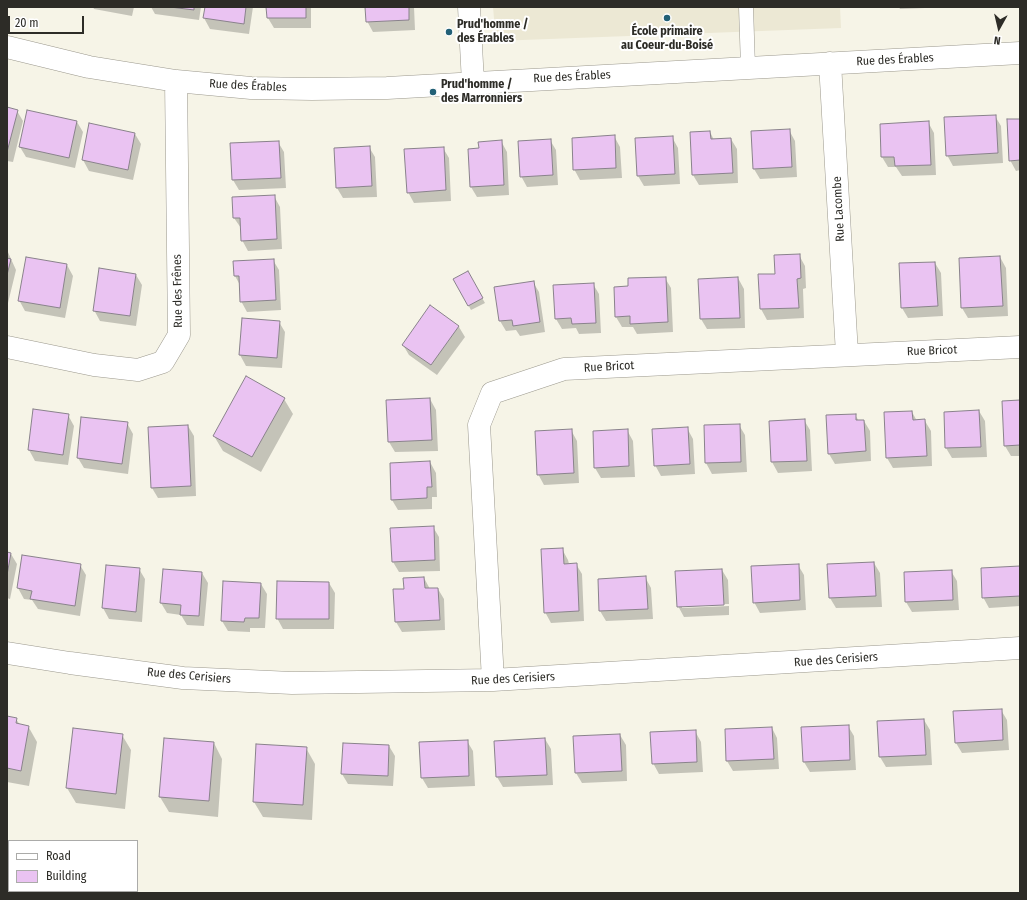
<!DOCTYPE html>
<html>
<head>
<meta charset="utf-8">
<style>
  body { margin:0 }
  #map { position:relative; width:1027px; height:900px; overflow:hidden; background:#f6f4e7; font-family:"Fira Sans Condensed",sans-serif }
  canvas { display:block }
  .frame { position:absolute; inset:0; border:8px solid #2d2c27; pointer-events:none }
  .legend { position:absolute; left:8px; top:840px; width:130px; height:52px; box-sizing:border-box; background:#fff; border:1px solid #ababa9; margin:0; padding:5px 7px; list-style:none; font-size:12px; color:#2d2c27 }
  .legend li { display:flex; align-items:center; gap:8px; height:20px }
  .legend b { width:20px; border:1px solid #ababa9 }
  .north { position:absolute; left:979px; top:8px; width:40px; height:40px; -webkit-text-stroke:3px #fff; paint-order:stroke; rotate:188deg; font-size:11px; font-weight:700; line-height:16px; text-align:center; color:#2d2c27 }
  .north::after { content:''; display:block; margin:auto; width:14px; height:18px; background:#2d2c27; clip-path:polygon(50% 0,100% 100%,50% 72%,0 100%) }
  .scale { position:absolute; left:8px; top:16px; width:76px; height:18px; box-sizing:border-box; border:2px solid #2d2c27; border-top:0; padding-left:5px; font-size:12px; line-height:14px; white-space:nowrap; color:#2d2c27; -webkit-text-stroke:3px #fff; paint-order:stroke }
</style>
</head>
<body>
<div id="map">
<canvas width="1027" height="900"></canvas>
<div class="frame"></div>
<ul class="legend">
<li><b style="height:5px;background:#fff"></b>Road</li>
<li><b style="height:11px;background:#eac3f2"></b>Building</li>
</ul>
<div class="north">N</div>
<div class="scale">20 m</div>
</div>
<script>
const ctx = document.querySelector('canvas').getContext('2d');
ctx.lineJoin = 'round';
function fill(path, color) { ctx.fillStyle = color; ctx.fill(path, 'evenodd'); }
const poly = rows => new Path2D(rows.map(r => 'M' + r).join(''));
function stroke(path, color, width, dash) { ctx.strokeStyle = color; ctx.lineWidth = width; ctx.lineCap = dash ? 'butt' : 'round'; ctx.setLineDash(dash || []); ctx.stroke(path); }
function write(font, color, halo, rows, align = 'center') {
  ctx.font = font + ' "Fira Sans Condensed",sans-serif'; ctx.lineWidth = 4; ctx.setLineDash([]); ctx.textBaseline = 'middle'; ctx.strokeStyle = halo; ctx.fillStyle = color; for (const [text, x, y, turn = 0] of rows) {
    ctx.save(); ctx.translate(x, y); ctx.rotate((+turn || 0) * Math.PI / 180); ctx.textAlign = isNaN(turn) ? turn : align; if (halo) ctx.strokeText(text, 0, 0); ctx.fillText(text, 0, 0); ctx.restore();
  }
}
fill(poly([
  [493,7,840,7,841,28,496,41]
]), '#ece8d4');
fill(poly([
  [93,7,134,7,132,16,94,9],
  [151,7,201,7,199,20,155,14],
  [206,7,253,7,249,34,210,29,204,18],
  [267,7,311,7,311,28,274,28,268,18],
  [366,7,414,7,415,30,373,32,367,21],
  [899,7,925,7,925,8,900,9],
  [7,108,17,111,23,121,13,162,7,161],
  [995,116,1001,126,1003,163,953,166,947,155],
  [1020,120,1020,170,1016,171,1010,160],
  [77,122,83,132,75,168,26,157,20,147],
  [928,122,934,133,936,175,902,176,896,167,888,167,882,157],
  [90,124,135,134,141,144,133,180,89,171,83,160],
  [789,130,795,141,797,177,760,179,754,169],
  [710,132,714,140,731,139,737,149,738,183,699,185,693,175],
  [614,136,620,147,622,178,580,180,574,169],
  [672,137,678,148,680,184,644,186,638,176],
  [550,140,556,150,558,185,527,187,521,176],
  [501,141,507,152,509,195,477,197,471,187],
  [278,142,284,152,286,188,239,190,233,180,231,144],
  [369,147,375,157,377,197,343,198,337,188],
  [443,148,449,158,451,201,414,203,408,192],
  [274,196,280,207,282,249,248,251,242,240,241,228,234,218],
  [7,250,16,270,8,303,7,302],
  [799,255,805,266,806,288,803,289,804,318,767,320,761,309,759,275,776,275],
  [1000,257,1006,268,1008,316,968,318,962,308],
  [273,260,279,270,281,310,247,312,241,301,240,285,235,276,234,262],
  [935,263,941,273,943,316,908,318,902,308],
  [67,265,73,276,65,318,25,311,19,300],
  [467,272,485,303,471,310,454,279],
  [136,275,142,285,136,326,100,321,94,310],
  [665,278,671,288,673,332,637,334,633,327,622,327,616,317,615,288,629,287],
  [738,278,744,289,745,328,707,329,701,319,699,280],
  [533,282,539,292,545,332,520,336,516,330,506,331,500,321,495,287],
  [593,284,599,294,601,333,579,334,576,328,562,329,556,319,554,286],
  [431,307,459,327,465,337,437,375,409,355,403,345],
  [243,319,279,322,285,332,282,368,246,366,240,355],
  [284,399,293,414,261,472,223,451,214,436],
  [430,399,436,410,438,451,395,452,389,442,387,401],
  [1020,401,1020,456,1011,456,1005,446],
  [34,411,68,415,74,426,68,465,35,461,29,450],
  [979,411,985,421,987,457,952,458,946,448],
  [912,412,917,421,925,421,931,431,932,466,893,468,887,458],
  [855,415,859,421,864,421,870,431,871,461,835,464,829,454],
  [804,420,810,430,812,471,778,473,772,462,770,421],
  [127,423,133,434,128,474,84,468,78,458],
  [739,425,745,435,747,472,712,474,706,463,705,426],
  [188,426,194,436,196,496,158,498,152,488],
  [687,428,693,439,695,474,661,476,655,465],
  [571,430,577,441,579,483,544,485,538,474],
  [627,430,633,441,635,477,601,478,595,468],
  [430,462,436,473,437,497,432,497,432,509,398,510,392,500],
  [433,527,439,537,440,571,399,572,393,562,391,529],
  [562,549,568,560,569,564,576,564,582,574,584,621,551,623,545,612],
  [7,553,11,554,17,564,10,599,7,598],
  [23,556,80,565,86,575,80,616,38,609,32,600,24,599,18,588],
  [874,563,880,573,882,607,836,608,830,598,828,565],
  [798,565,804,575,806,610,760,613,754,602],
  [107,566,139,569,145,579,142,622,109,619,103,608],
  [1020,567,1020,606,989,608,983,597],
  [722,570,728,580,729,604,682,605,682,608,729,606,729,615,684,617,678,606],
  [951,571,957,581,959,610,912,612,906,602],
  [202,573,208,583,204,626,187,625,181,615,167,613,161,603],
  [645,577,651,588,653,619,606,621,600,611],
  [424,578,430,589,438,589,444,599,445,630,402,632,396,622,394,590,405,590],
  [329,583,335,593,334,629,283,629,277,618],
  [261,584,267,594,265,628,250,628,250,632,228,631,222,621],
  [1001,710,1007,720,1009,750,962,753,956,743],
  [7,717,16,719,20,725,28,726,37,742,29,786,7,782],
  [924,720,930,730,932,765,886,767,880,757],
  [848,726,854,736,856,770,810,772,804,762,802,728],
  [772,728,777,738,779,769,733,771,727,761],
  [695,731,701,742,703,772,659,774,653,763],
  [122,735,131,750,125,809,76,803,67,788],
  [620,735,626,745,627,781,582,783,576,773,574,737],
  [545,739,551,749,553,785,503,787,497,777],
  [467,741,473,751,475,786,428,788,422,778,420,743],
  [214,743,222,759,218,817,169,812,160,797],
  [389,746,395,756,393,786,348,784,342,774],
  [306,748,315,764,312,820,263,817,254,802]
]), '#0003');
const building = poly([
  [170,7,194,7,194,10,170,7],
  [205,7,246,7,244,24,203,18,205,7],
  [266,7,306,7,306,18,267,18,266,7],
  [365,7,409,7,409,20,366,22,365,7],
  [7,107,18,110,7,152,7,107],
  [27,110,77,121,69,158,19,147,27,110],
  [996,115,998,153,946,156,944,117,996,115],
  [1007,119,1020,119,1020,160,1009,161,1007,119],
  [929,121,931,165,895,166,894,157,881,157,880,124,929,121],
  [89,123,135,133,128,170,82,160,89,123],
  [790,129,792,167,753,169,751,131,790,129],
  [710,131,711,139,731,138,733,173,692,175,690,132,710,131],
  [615,135,616,168,573,170,572,138,615,135],
  [673,136,675,174,637,176,635,138,673,136],
  [551,139,553,175,520,177,518,141,551,139],
  [502,140,504,185,470,187,468,149,479,148,478,142,502,140],
  [279,141,281,178,232,180,230,143,279,141],
  [370,146,372,186,336,188,334,148,370,146],
  [444,147,446,190,407,193,404,149,444,147],
  [275,195,277,239,241,241,240,218,233,218,232,197,275,195],
  [800,254,801,278,797,279,799,308,760,309,758,274,775,274,774,255,800,254],
  [1000,256,1003,306,961,308,959,258,1000,256],
  [26,257,67,264,60,308,18,301,26,257],
  [7,258,11,259,7,275,7,258],
  [274,259,276,300,240,302,239,276,234,276,233,261,274,259],
  [935,262,938,306,901,308,899,263,935,262],
  [99,268,136,274,130,316,93,311,99,268],
  [468,271,483,298,468,306,453,279,468,271],
  [666,277,668,322,630,324,630,316,615,317,614,287,628,286,628,278,666,277],
  [738,277,740,318,700,319,698,279,738,277],
  [534,281,540,322,513,326,512,320,499,321,494,287,534,281],
  [594,283,596,323,572,324,571,318,555,319,553,285,594,283],
  [430,305,459,326,431,365,402,345,430,305],
  [242,318,280,321,277,358,239,355,242,318],
  [246,376,285,398,252,457,213,436,246,376],
  [430,398,432,440,388,442,386,400,430,398],
  [1020,400,1020,445,1004,446,1002,401,1020,400],
  [33,409,69,414,63,455,28,450,33,409],
  [979,410,981,447,945,448,944,412,979,410],
  [912,411,913,420,925,419,927,456,886,458,884,412,912,411],
  [856,414,856,420,864,420,866,451,828,454,826,415,856,414],
  [81,417,128,422,122,464,77,458,81,417],
  [805,419,807,461,771,462,769,421,805,419],
  [740,424,741,462,705,463,704,425,740,424],
  [188,425,191,486,151,488,148,427,188,425],
  [688,427,690,464,654,466,652,429,688,427],
  [572,429,574,473,537,475,535,431,572,429],
  [628,429,629,466,594,468,593,431,628,429],
  [430,461,432,487,427,487,427,498,391,500,390,463,430,461],
  [434,526,435,560,392,562,390,528,434,526],
  [563,548,564,564,577,563,579,611,544,613,541,549,563,548],
  [7,552,11,553,7,575,7,552],
  [22,555,81,564,75,606,30,599,32,591,17,588,22,555],
  [874,562,876,596,829,598,827,564,874,562],
  [799,564,800,600,753,603,751,566,799,564],
  [106,565,140,568,136,612,102,608,106,565],
  [1020,566,1020,596,982,598,981,568,1020,566],
  [163,569,202,572,199,616,180,615,181,605,160,603,163,569],
  [722,569,724,605,677,607,675,571,722,569],
  [952,570,953,600,905,602,904,572,952,570],
  [646,576,648,609,599,611,598,579,646,576],
  [424,577,425,588,438,588,440,620,395,622,393,589,404,589,403,578,424,577],
  [223,581,261,583,259,618,245,618,244,622,221,621,223,581],
  [277,581,329,582,329,619,276,619,277,581],
  [1002,709,1003,740,955,743,953,711,1002,709],
  [7,716,17,718,16,723,29,726,21,771,7,768,7,716],
  [924,719,926,755,879,757,877,721,924,719],
  [849,725,850,760,803,762,801,727,849,725],
  [772,727,774,759,726,761,725,729,772,727],
  [73,728,123,734,116,794,66,788,73,728],
  [696,730,697,762,652,764,650,732,696,730],
  [620,734,622,771,575,773,573,736,620,734],
  [164,738,214,742,209,801,159,797,164,738],
  [545,738,547,775,496,777,494,741,545,738],
  [468,740,469,776,421,778,419,742,468,740],
  [343,743,389,745,388,776,341,774,343,743],
  [256,744,307,747,303,805,253,802,256,744]
]);
fill(building, '#eac3f2');
stroke(building, '#89828b', 1);
const lane = poly([
  [746,7,748,67]
]);
const street = poly([
  [469,7,473,83],
  [7,47,89,67,176,81,251,88,312,89,387,88,1020,53],
  [830,63,847,354],
  [7,347,94,365,138,370,163,362,179,335,176,81],
  [7,653,70,663,183,678,292,683,493,680,1020,648],
  [493,680,479,425,492,393,564,369,1020,347]
]);
stroke(lane, '#9b988d', 15);
stroke(street, '#9b988d', 23);
stroke(lane, '#fff', 14);
stroke(street, '#fff', 22);
for (const [x, y, r, color] of [
  [667,18,4,"#226076"],
  [449,32,4,"#226076"],
  [433,92,4,"#226076"]
]) { const dot = new Path2D(); dot.arc(x, y, r, 0, 2 * Math.PI); ctx.fillStyle = color; ctx.fill(dot); stroke(dot, '#fff', 1.5); }
write('bold 12px', '#2d2c27', '#fff', [
  ["Prud'homme /",457,25],
  ["des Érables",457,39],
  ["École primaire",667,32,"center"],
  ["au Coeur‑du‑Boisé",667,46,"center"],
  ["Prud'homme /",441,85],
  ["des Marronniers",441,99]
], 'left');
write('12px', '#2d2c27', '#fff', [
  ["Rue des Érables",895,60,-3],
  ["Rue des Érables",572,77,-3],
  ["Rue des Érables",248,86,3],
  ["Rue Lacombe",839,209,-93],
  ["Rue des Frênes",178,291,-91],
  ["Rue Bricot",932,351,-2],
  ["Rue Bricot",609,367,-3],
  ["Rue des Cerisiers",836,660,-4],
  ["Rue des Cerisiers",189,676,5],
  ["Rue des Cerisiers",513,679,-3]
]);
</script>
</body>
</html>
